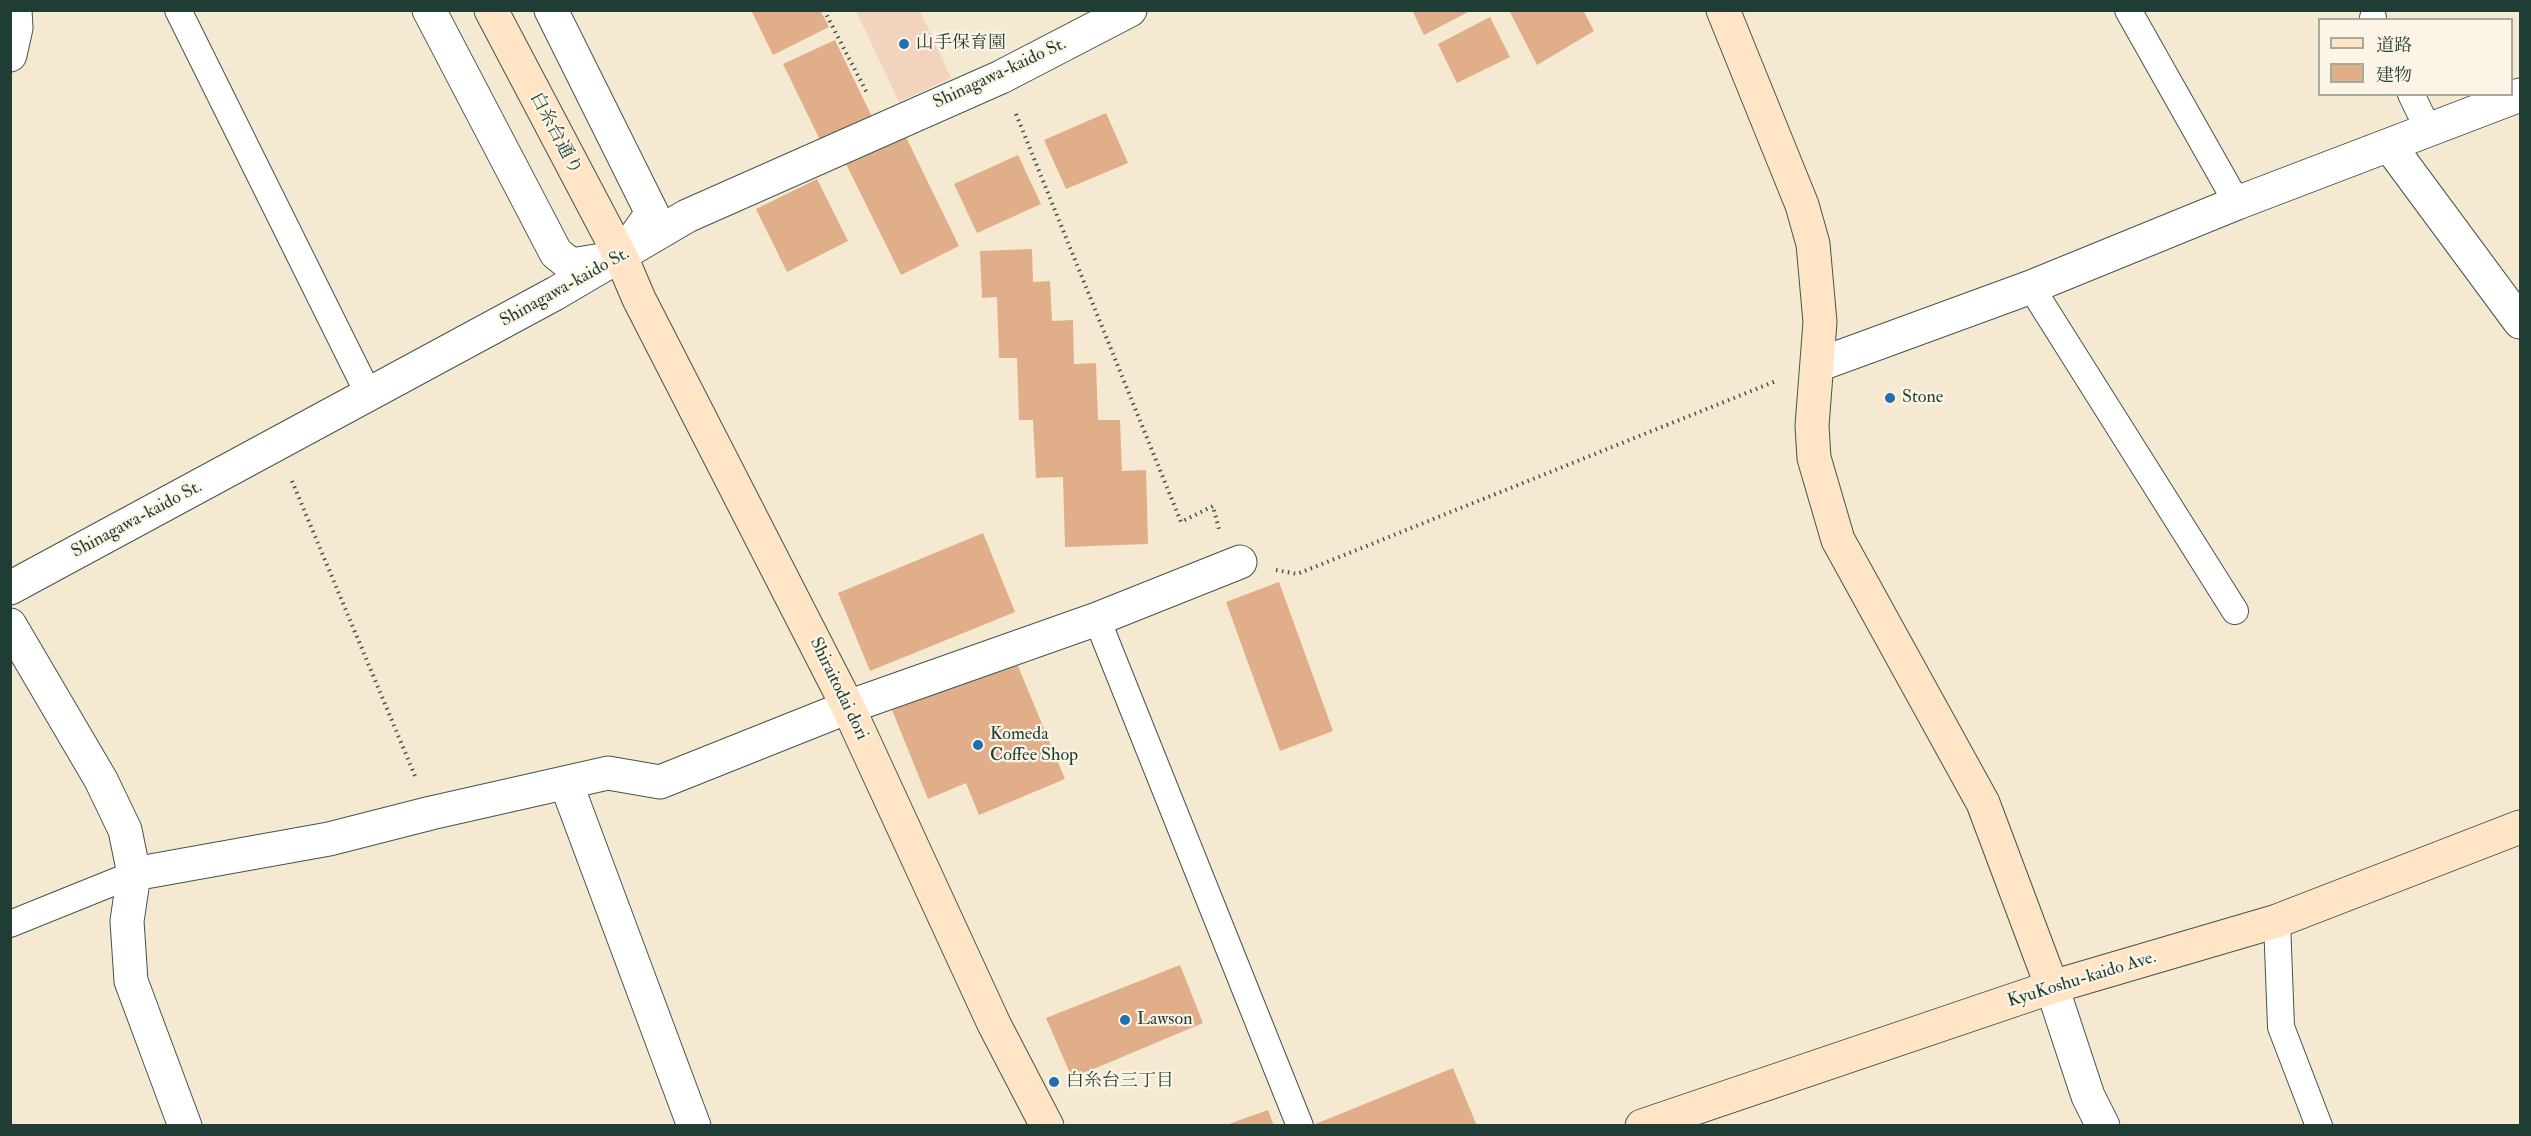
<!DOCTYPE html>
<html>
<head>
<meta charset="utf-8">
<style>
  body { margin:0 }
  #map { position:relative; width:2531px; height:1136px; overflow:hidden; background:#f6e9d1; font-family:"IM FELL Double Pica","Noto Serif JP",serif }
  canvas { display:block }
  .frame { position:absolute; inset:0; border:12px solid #1f3d34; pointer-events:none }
  .legend { position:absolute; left:2318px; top:18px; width:195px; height:78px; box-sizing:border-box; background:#fcf5e5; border:2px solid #a4ab9e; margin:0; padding:8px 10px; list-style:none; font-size:18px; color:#1f3d34 }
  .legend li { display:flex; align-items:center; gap:12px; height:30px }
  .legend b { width:30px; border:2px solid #a4ab9e }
</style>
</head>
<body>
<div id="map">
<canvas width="2531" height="1136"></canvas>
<div class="frame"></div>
<ul class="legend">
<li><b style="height:8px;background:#ffe4c6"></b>道路</li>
<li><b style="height:16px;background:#e0ae88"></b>建物</li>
</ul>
</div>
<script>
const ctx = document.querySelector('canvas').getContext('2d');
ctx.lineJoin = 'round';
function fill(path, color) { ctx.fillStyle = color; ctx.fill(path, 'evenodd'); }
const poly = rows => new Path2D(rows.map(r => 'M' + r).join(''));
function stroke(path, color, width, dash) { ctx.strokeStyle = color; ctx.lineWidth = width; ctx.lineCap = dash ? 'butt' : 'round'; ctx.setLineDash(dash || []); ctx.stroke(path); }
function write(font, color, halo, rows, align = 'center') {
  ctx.font = font + ' "IM FELL Double Pica","Noto Serif JP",serif'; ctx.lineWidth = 4.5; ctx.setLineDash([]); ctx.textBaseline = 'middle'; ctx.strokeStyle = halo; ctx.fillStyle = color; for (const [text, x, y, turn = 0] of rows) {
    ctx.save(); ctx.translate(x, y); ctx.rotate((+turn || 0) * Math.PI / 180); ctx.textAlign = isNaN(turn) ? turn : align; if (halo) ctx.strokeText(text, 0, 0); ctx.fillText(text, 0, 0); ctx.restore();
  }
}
fill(poly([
  [856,11,920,11,951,78,899,102]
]), '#f2d4be');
fill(poly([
  [751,10,820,10,829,27,773,55],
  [1412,10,1472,10,1424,35],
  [1509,10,1583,10,1594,31,1537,65],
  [1490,17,1510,57,1457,83,1438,44],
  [835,40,874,121,823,146,783,64],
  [1106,113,1128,163,1066,189,1044,140],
  [904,133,959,246,901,275,845,162],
  [1018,155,1041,204,977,233,954,184],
  [817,179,848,241,787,272,756,209],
  [1032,249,1033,282,1050,281,1052,321,1073,320,1074,364,1096,363,1098,420,1120,420,1122,471,1146,470,1148,544,1065,547,1063,477,1036,478,1033,420,1019,420,1017,358,999,358,997,297,982,298,980,251],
  [983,533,1015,612,870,671,838,593],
  [1279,582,1333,731,1280,751,1226,602],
  [1015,659,1065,779,979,815,966,783,928,799,892,710],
  [1180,965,1203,1023,1072,1078,1046,1018],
  [1453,1068,1477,1126,1313,1126,1313,1125],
  [1268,1110,1274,1126,1226,1126,1226,1125]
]), '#e0ae88');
const lane = poly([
  [178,10,369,395],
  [2128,10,2237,203],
  [2373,18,2373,20],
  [2411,94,2428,129],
  [2031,287,2235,611],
  [1097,619,1300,1126],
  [2277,921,2281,1027,2319,1126],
  [10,924,134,874]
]);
const street = poly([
  [429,10,556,253,571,265,621,257,652,213,551,10],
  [10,55,16,28,15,10],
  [2389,145,2520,322],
  [1818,365,2031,287,2237,203,2520,95],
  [10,588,556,293,687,216,1001,77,1130,10],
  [10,625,101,780,125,830,134,874,127,921,131,981,185,1126],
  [566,783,694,1126],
  [134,874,329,839,431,813,608,773,660,782,848,707,1097,619,1240,562],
  [2052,987,2088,1096,2103,1126]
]);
const secondary = poly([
  [491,10,621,257,639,299,848,707,994,1024,1047,1126],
  [1723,10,1802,205,1813,244,1820,322,1812,426,1814,458,1838,540,1983,803,2052,987],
  [1642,1126,2052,987,2277,921,2520,827]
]);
stroke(lane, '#3f574c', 28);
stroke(street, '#3f574c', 35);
stroke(secondary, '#3f574c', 35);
stroke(poly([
  [824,10,868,95],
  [1016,114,1181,522,1213,506,1219,529],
  [292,481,415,776],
  [1276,570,1297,574,1776,381]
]), '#3f574c', 4, [1.5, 4.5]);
stroke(lane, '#fff', 26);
stroke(street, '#fff', 33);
stroke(secondary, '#ffe4c6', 33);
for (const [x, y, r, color] of [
  [904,44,6,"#1f6fb2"],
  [1890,398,6,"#1f6fb2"],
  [978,745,6,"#1f6fb2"],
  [1125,1020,6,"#1f6fb2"],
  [1054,1082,6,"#1f6fb2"]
]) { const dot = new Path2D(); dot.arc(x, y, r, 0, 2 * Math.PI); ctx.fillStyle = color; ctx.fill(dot); stroke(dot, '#fcf5e5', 2); }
write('18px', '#1f3d34', '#fcf5e5', [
  ["山手保育園",916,44],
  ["Stone",1902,398],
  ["Komeda",990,735],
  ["Coffee Shop",990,756],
  ["Lawson",1137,1020],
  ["白糸台三丁目",1066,1082]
], 'left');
write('18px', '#1f3d34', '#fcf5e5', [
  ["Shinagawa-kaido St.",1000,74,-25],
  ["白糸台通り",555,134,62],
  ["Shinagawa-kaido St.",565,288,-29],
  ["Shinagawa-kaido St.",137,520,-28],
  ["Shiraitodai dori",838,689,64],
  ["KyuKoshu-kaido Ave.",2082,980,-17]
]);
</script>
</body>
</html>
